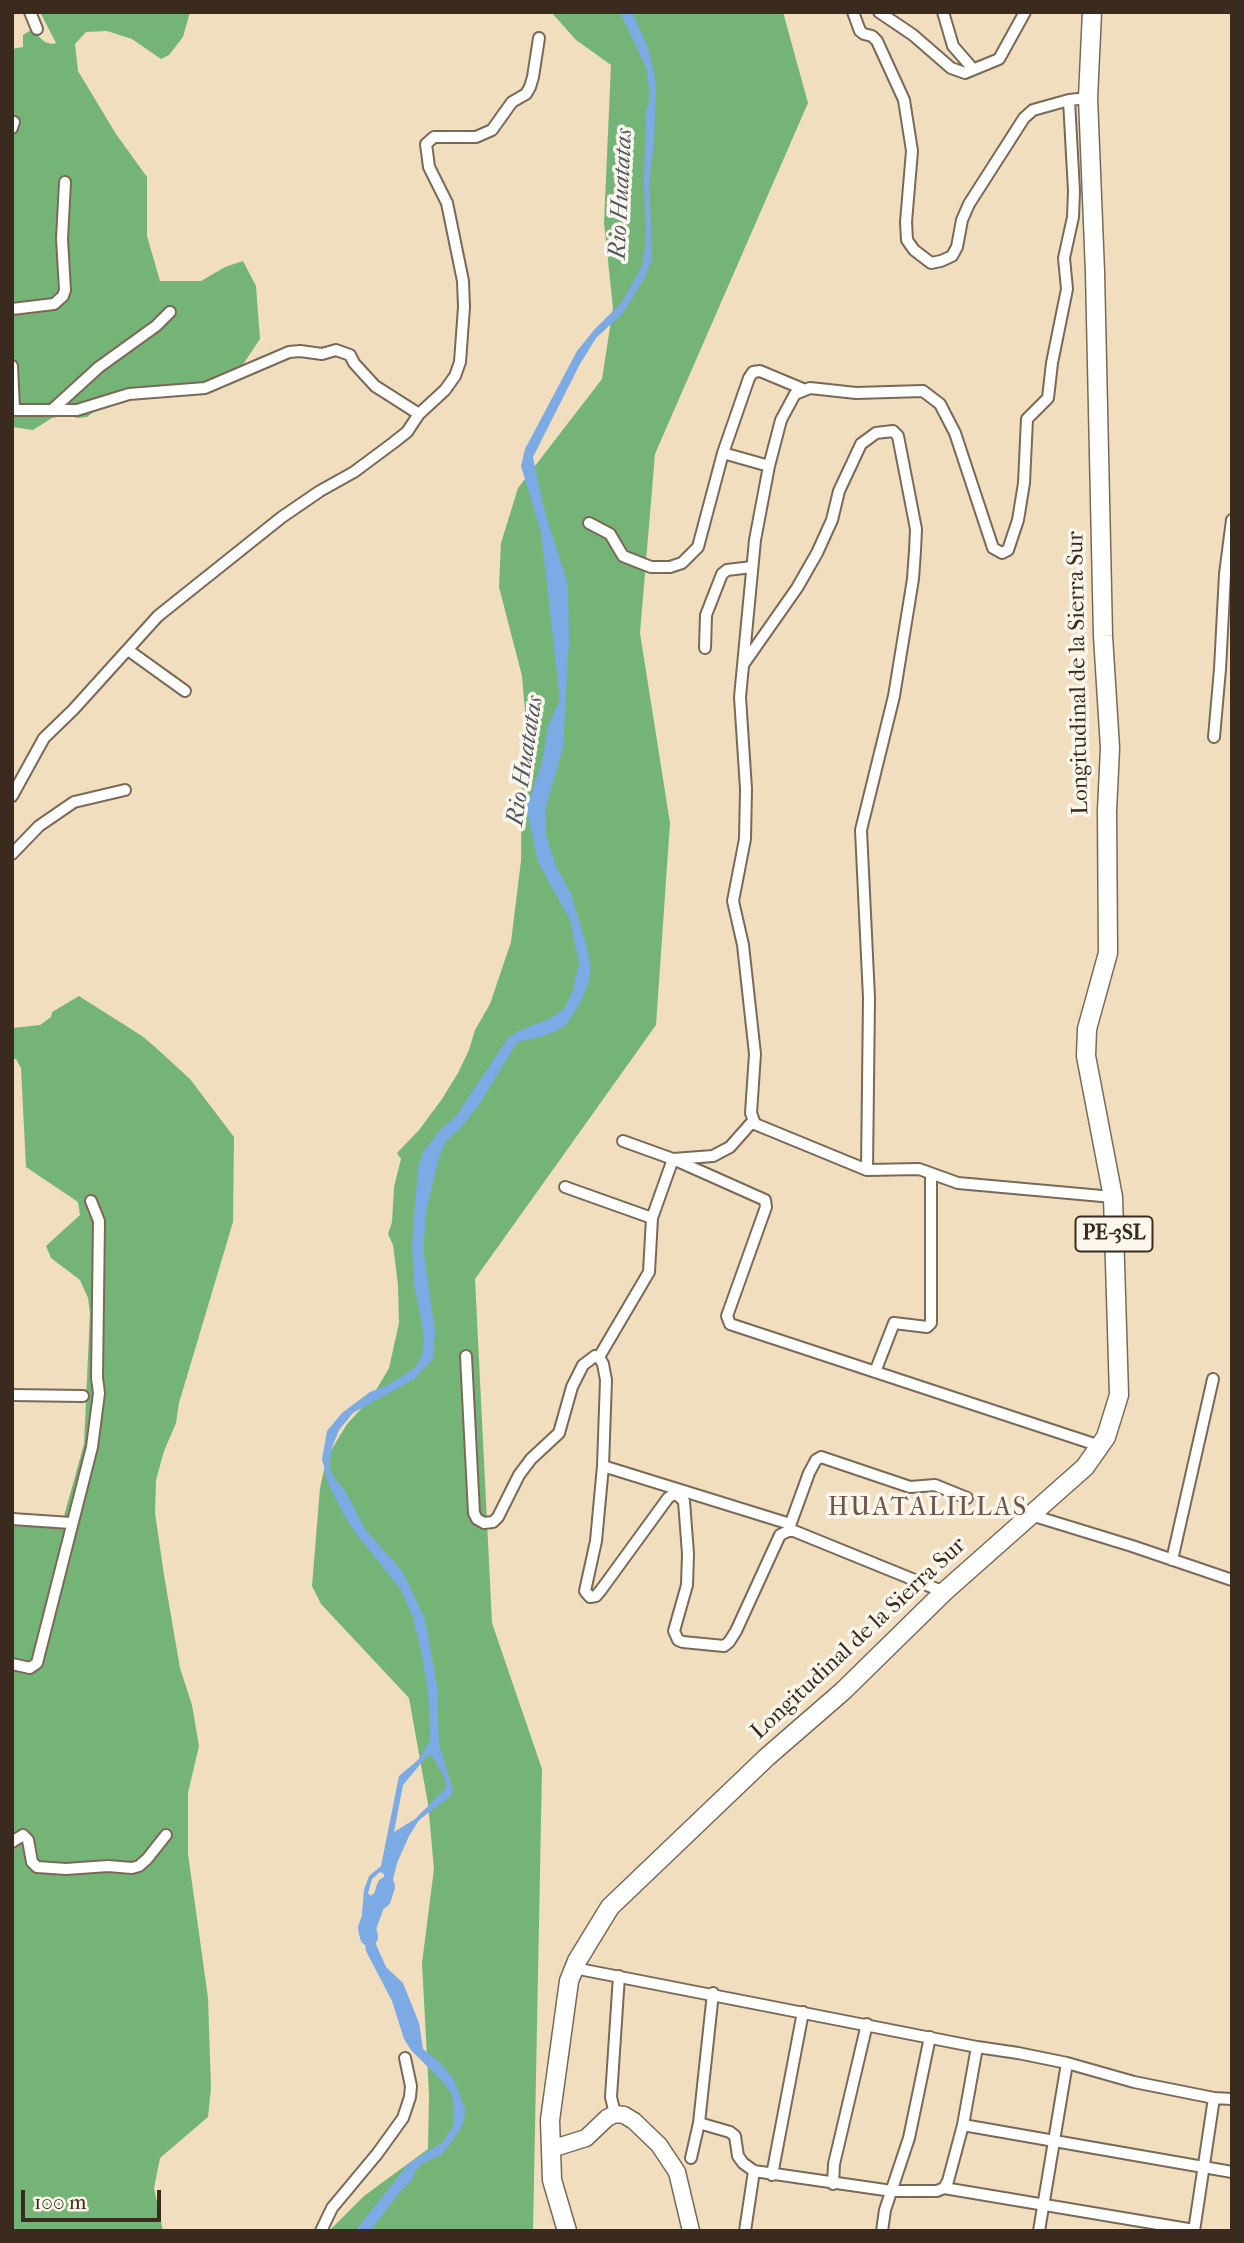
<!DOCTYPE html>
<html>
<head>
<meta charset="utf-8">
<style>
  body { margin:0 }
  #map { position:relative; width:1244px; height:2243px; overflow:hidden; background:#f0debf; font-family:"IM FELL French Canon",serif }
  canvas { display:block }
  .frame { position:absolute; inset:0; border:14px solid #3b2a1e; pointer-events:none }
  .scale { position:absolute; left:21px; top:2190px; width:140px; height:32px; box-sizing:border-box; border:4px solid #3b2a1e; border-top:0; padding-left:9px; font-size:21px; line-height:24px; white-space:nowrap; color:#3b2a1e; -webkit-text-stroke:5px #fbf7ec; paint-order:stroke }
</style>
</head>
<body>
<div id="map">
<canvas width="1244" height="2243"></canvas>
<div class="frame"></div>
<div class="scale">100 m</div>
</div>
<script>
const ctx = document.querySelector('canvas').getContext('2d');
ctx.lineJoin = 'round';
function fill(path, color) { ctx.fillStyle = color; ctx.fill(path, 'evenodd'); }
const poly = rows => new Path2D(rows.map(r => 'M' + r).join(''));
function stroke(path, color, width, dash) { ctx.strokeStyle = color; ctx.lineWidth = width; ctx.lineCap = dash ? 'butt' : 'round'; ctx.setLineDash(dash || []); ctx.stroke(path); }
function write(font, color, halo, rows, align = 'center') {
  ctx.font = font + ' "IM FELL French Canon",serif'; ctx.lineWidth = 7; ctx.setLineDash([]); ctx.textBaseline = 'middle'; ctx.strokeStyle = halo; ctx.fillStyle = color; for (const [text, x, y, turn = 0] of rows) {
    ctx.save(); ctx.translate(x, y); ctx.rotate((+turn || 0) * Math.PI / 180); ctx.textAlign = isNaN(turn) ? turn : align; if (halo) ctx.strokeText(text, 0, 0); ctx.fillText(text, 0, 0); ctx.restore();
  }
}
fill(poly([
  [40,12,190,12,183,37,169,55,161,59,132,39,107,31,86,32,75,44,78,71,116,134,147,177,147,236,160,281,201,281,225,267,243,261,256,286,260,339,238,372,217,383,160,392,102,405,87,417,77,418,68,415,52,418,33,430,12,427,12,49,23,47,23,35,31,30,45,42,52,44,56,43],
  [551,12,783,12,808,103,655,454,640,633,670,823,656,1025,475,1279,492,1623,542,1769,533,2231,329,2231,364,2196,428,2149,429,2095,422,1963,434,1869,428,1804,409,1698,321,1604,312,1586,320,1488,327,1457,347,1424,372,1397,389,1368,399,1323,398,1285,393,1245,388,1234,392,1222,394,1187,401,1159,397,1153,419,1130,442,1099,458,1073,469,1050,475,1030,490,1004,511,942,521,861,522,760,527,735,522,676,499,587,501,543,518,488,602,379,613,308,604,223,611,65,576,40],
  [79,996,142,1036,154,1046,190,1079,234,1137,233,1222,179,1403,176,1423,164,1451,156,1480,155,1513,164,1575,180,1668,192,1705,199,1746,188,1793,188,1854,208,1998,211,2088,208,2117,160,2158,154,2188,163,2231,12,2231,12,1526,61,1527,84,1444,90,1313,88,1298,80,1280,51,1258,46,1246,80,1215,78,1202,26,1167,21,1068,16,1059,12,1059,12,1028,40,1025,51,1017,52,1012]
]), '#74b577');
fill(poly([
  [620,12,632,12,648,48,656,82,654,142,649,180,652,259,644,279,622,314,596,338,580,364,533,457,543,506,568,585,569,641,563,748,545,810,546,835,556,866,571,894,586,944,591,966,588,984,581,1001,567,1024,558,1030,543,1036,517,1042,480,1103,460,1129,446,1141,439,1157,426,1211,424,1240,424,1256,435,1331,433,1359,414,1379,353,1413,339,1430,331,1450,330,1461,330,1469,336,1480,344,1489,365,1529,403,1572,425,1619,437,1686,439,1743,453,1791,451,1796,419,1820,409,1836,397,1863,388,1900,384,1905,373,1905,372,1922,374,1940,386,1967,403,1983,419,2023,423,2049,441,2063,454,2080,465,2109,464,2120,460,2130,441,2155,421,2164,416,2170,412,2180,402,2189,370,2231,355,2231,409,2163,443,2142,453,2126,454,2104,451,2093,443,2082,411,2050,404,2039,392,2001,366,1951,362,1913,364,1890,369,1876,381,1866,399,1776,418,1760,430,1741,428,1692,422,1656,413,1617,401,1590,355,1532,342,1511,328,1483,322,1459,327,1431,342,1413,370,1392,388,1385,415,1368,423,1353,424,1335,414,1283,412,1246,418,1167,423,1152,440,1130,456,1116,508,1038,520,1030,549,1019,564,1009,573,990,579,963,570,920,538,862,528,815,528,804,542,762,548,726,560,700,541,532,521,466,525,449,577,351,594,330,622,302,642,266,646,241,644,182,646,111,649,102,649,89,647,70],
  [428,1755,432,1756,442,1773,446,1784,445,1789,415,1819,394,1832,403,1785],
  [380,1872,384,1874,384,1889,382,1893,372,1897,368,1893,372,1879]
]), '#7baae5');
stroke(poly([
  [369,1937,367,1928,376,1903,382,1899,386,1886]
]), '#7baae5', 18);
const street = poly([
  [30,12,37,29],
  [853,12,860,31,864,34,872,36,877,41,904,100,912,151,906,222,907,240,914,250,931,263,941,261,952,256,957,247,962,220,969,204,1024,118,1033,110,1069,100,1088,98],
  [879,12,913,35,951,68,965,73,999,59,1025,12],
  [943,12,953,46,973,69],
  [12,128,14,122],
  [12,309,54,304,63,296,65,290,62,239,65,182],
  [12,366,14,409],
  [53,409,99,367,156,326,170,312],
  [12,410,77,410,129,394,205,388,289,352,300,351,322,354,336,350,350,355,354,363,375,386,419,414],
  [723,453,769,466],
  [589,523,610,534,623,556,651,567,670,567,682,563,698,547,723,453,749,378,753,372,760,371,803,389],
  [705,648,706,615,722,574,727,570,752,567],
  [128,650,185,691],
  [743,665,797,588,817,553,832,520,839,491,861,444,876,433,893,431,898,436,916,529,915,551,913,579,894,696,861,830,869,998,867,1170,919,1169,958,1183,1113,1197],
  [1214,737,1220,669,1225,574,1232,520],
  [12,796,44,738,73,710,158,616,282,517,320,491,354,472,393,443,407,432,419,414,445,390,455,376,460,362,464,307,463,281,447,203,429,167,426,144,434,137,476,137,492,130,512,102,526,94,530,87,533,77,539,38],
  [12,854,39,826,74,802,125,790],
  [623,1141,673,1159,765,1200,766,1207,727,1316,730,1324,1100,1446],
  [867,1170,755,1124,751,1113,755,1054,743,945,733,901,745,839,746,789,740,697,755,540,769,466,781,420,795,394,810,388,856,393,923,391,940,404,955,433,993,548,1002,553,1008,550,1018,520,1024,483,1027,419,1048,398,1052,363,1067,289,1064,258,1073,217,1074,191,1069,100],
  [565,1187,652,1218],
  [466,1356,474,1513,477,1519,484,1523,493,1522,498,1517,519,1475,531,1459,559,1433,572,1387,583,1365,595,1356,599,1357,603,1364,606,1380,603,1466,596,1541,585,1591,590,1597,596,1596,601,1590,668,1498,675,1493,684,1501,688,1554,687,1585,674,1631,678,1640,683,1642,724,1646,729,1642,736,1631,780,1535,788,1531,794,1531,944,1592],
  [599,1357,649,1272,652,1218,673,1159,713,1156,730,1147,753,1121],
  [875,1372,894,1323,927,1327,931,1323,931,1175],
  [12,1395,83,1396],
  [603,1466,790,1524],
  [1031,1515,1132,1546,1232,1580],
  [12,1519,71,1523],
  [788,1531,809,1473,816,1460,821,1457,910,1487,935,1485,967,1498],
  [1172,1560,1213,1379],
  [12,1664,30,1668,37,1663,92,1447,99,1393,97,1378,99,1221,91,1201],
  [12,1842,23,1835,28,1840,32,1862,37,1867,66,1869,108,1866,132,1868,139,1866,147,1859,166,1835],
  [574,1968,977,2047,1018,2053,1067,2063,1134,2082,1214,2098,1232,2099],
  [615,2114,611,2097,619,1976],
  [699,2123,713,1993],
  [963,2125,1232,2172],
  [691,2158,699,2123,730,2132,735,2136,738,2156,743,2163,754,2171,892,2191,937,2191,944,2188,948,2181,963,2125,977,2047],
  [772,2175,803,2012],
  [833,2184,834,2164,867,2024],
  [944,2188,1194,2230],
  [321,2231,332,2208,377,2154,403,2118,410,2097,411,2086,405,2058],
  [745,2231,754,2171],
  [882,2231,885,2210,909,2138,930,2037],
  [1039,2231,1067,2063],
  [1194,2231,1214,2098]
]);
const secondary = poly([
  [551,2149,586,2138,607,2118,615,2114,624,2115,634,2121,659,2145,677,2172,691,2231]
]);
const primary = poly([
  [567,2231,552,2180,550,2120,569,1981,577,1961,610,1907,767,1757,843,1691,944,1592,1085,1467,1106,1437,1119,1395,1113,1197,1086,1056,1087,1029,1108,953,1107,811,1110,748,1103,636,1095,272,1088,98,1092,12]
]);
stroke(street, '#7a6956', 14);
stroke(secondary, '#7a6956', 19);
stroke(primary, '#7a6956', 21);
stroke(street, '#fff', 10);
stroke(secondary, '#fff', 16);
stroke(primary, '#fff', 18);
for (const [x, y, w] of [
  [1114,1234,77]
]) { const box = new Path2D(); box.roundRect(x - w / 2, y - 17.5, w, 35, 5); ctx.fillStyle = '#fbf7ec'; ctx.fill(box); stroke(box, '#3b2a1e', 2); }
write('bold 21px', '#3b2a1e', null, [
  ["PE-3SL",1114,1234]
]);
write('23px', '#3b2a1e', '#fbf7ec', [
  ["Longitudinal de la Sierra Sur",1079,673,-91],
  ["Longitudinal de la Sierra Sur",859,1639,-43]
]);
write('italic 24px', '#515764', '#fbf7ec', [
  ["Rio Huatatas",622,194,-87],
  ["Rio Huatatas",526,761,-81]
]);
ctx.letterSpacing = '2px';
write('26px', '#73544a', '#fbf7ec', [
  ["HUATALILLAS",928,1509]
]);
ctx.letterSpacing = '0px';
</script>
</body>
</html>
